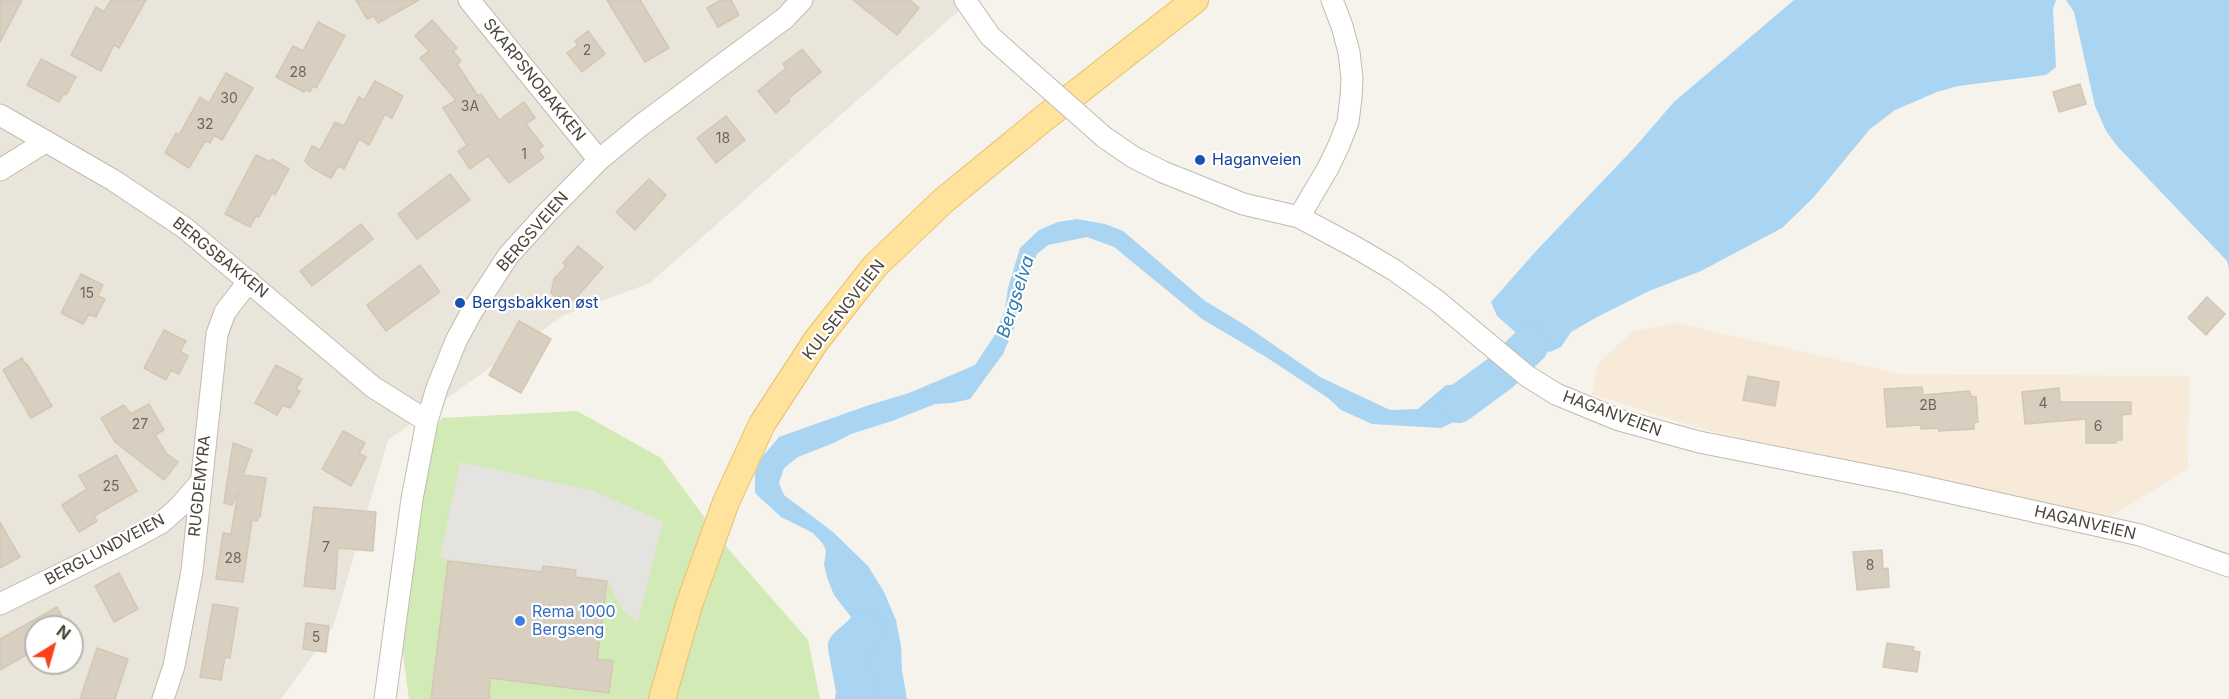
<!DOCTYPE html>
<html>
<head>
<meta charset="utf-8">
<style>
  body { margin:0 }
  #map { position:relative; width:2229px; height:699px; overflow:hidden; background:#f6f3ec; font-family:Inter,sans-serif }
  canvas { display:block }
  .north { position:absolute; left:24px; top:615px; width:60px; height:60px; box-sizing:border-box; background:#fff; border:2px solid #b7b4b0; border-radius:50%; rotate:37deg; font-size:16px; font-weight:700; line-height:24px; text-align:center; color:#4b4439 }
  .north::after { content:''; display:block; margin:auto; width:21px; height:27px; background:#fc3f1d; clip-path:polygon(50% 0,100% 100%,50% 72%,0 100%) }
</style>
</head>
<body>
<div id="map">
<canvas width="2229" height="699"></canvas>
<div class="north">N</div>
</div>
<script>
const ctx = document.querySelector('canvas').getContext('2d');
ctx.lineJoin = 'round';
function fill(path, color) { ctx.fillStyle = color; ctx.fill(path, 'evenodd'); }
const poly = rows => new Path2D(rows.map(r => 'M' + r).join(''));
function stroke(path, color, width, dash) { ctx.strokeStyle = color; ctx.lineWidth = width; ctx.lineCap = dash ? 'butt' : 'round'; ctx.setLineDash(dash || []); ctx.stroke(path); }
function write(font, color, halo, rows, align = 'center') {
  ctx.font = font + ' Inter,sans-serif'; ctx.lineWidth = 4.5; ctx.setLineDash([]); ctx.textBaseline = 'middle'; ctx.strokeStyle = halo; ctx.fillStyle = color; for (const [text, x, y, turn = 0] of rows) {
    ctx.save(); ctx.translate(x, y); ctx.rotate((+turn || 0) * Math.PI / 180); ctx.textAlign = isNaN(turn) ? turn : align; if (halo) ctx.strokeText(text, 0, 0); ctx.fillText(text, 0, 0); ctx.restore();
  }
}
fill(poly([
  [0,0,971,0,650,283,564,315,388,440,333,627,281,699,0,699],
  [36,627,72,627,72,663,36,663]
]), '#eae5da');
fill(poly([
  [1676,323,1900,374,2189,376,2188,469,2111,516,1712,432,1592,394,1598,363,1633,331]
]), '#f7ead8');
fill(poly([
  [577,411,661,458,723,543,808,640,820,699,409,699,395,594,417,459,442,418]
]), '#d2eab5');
fill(poly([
  [460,462,594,491,663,522,638,622,624,612,608,583,440,558]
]), '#e5e3e0');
fill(poly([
  [1794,0,2056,0,2053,9,2056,67,2046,75,1958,86,1937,92,1895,110,1870,129,1813,198,1782,228,1701,271,1649,291,1597,317,1571,332,1561,347,1550,352,1530,345,1497,316,1491,302,1537,250,1635,147,1674,102],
  [2066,0,2229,0,2229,269,2227,261,2118,147,2106,131,2095,106,2074,12],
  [1077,219,1105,224,1123,231,1205,301,1245,325,1320,377,1390,410,1418,409,1446,385,1471,384,1494,369,1504,378,1493,388,1476,412,1441,428,1372,424,1341,410,1328,398,1266,357,1202,319,1114,247,1087,237,1048,245,1037,254,1023,291,1014,328,1003,354,970,399,952,403,935,404,892,421,851,434,836,442,798,457,784,468,779,483,784,495,833,532,868,566,884,592,896,620,901,646,902,671,907,699,848,699,855,692,856,680,845,661,841,636,851,617,834,595,828,580,824,565,826,551,823,544,813,533,781,517,755,493,755,473,762,457,779,437,869,405,909,393,975,365,996,333,1005,309,1008,288,1020,248,1039,230,1058,222]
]), '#a9d4f2');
stroke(poly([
  [1458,404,1499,374,1530,345],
  [854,699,856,696,847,647,864,632]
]), '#a9d4f2', 38);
const building = poly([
  [0,0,22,0,0,42,0,0],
  [111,0,146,0,119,48,114,45,101,71,71,55,96,7,104,12,111,0],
  [356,0,419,0,378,23,374,16,367,19,356,0],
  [607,0,640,0,669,48,645,62,607,0],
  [721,0,731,0,739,15,718,27,707,8,721,0],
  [853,0,910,0,919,8,897,35,853,0],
  [432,20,457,48,453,51,461,61,457,64,478,96,481,94,499,120,524,102,535,118,526,124,543,146,538,150,544,158,509,183,488,156,470,169,458,151,467,145,443,108,456,100,420,58,429,51,415,36,432,20],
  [318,22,345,36,316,88,313,86,310,92,305,89,304,92,276,77,293,46,303,51,318,22],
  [588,31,605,54,582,72,567,53,578,45,575,41,588,31],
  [802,49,821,72,788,99,790,101,776,113,758,91,786,68,783,64,802,49],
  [41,59,76,77,66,95,64,93,59,102,27,85,41,59],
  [226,73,253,88,222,140,214,135,210,143,205,141,189,168,165,153,176,133,179,135,200,97,209,103,226,73],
  [375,81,403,96,392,118,385,114,369,145,359,139,344,169,338,166,331,178,312,168,305,161,312,146,320,150,335,122,344,126,359,97,364,100,375,81],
  [2080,84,2086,104,2059,112,2053,92,2080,84],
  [726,116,745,140,716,163,697,138,726,116],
  [256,155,270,162,272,159,289,169,275,195,272,193,259,217,256,216,250,227,225,214,256,155],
  [450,174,470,200,417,239,398,214,450,174],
  [649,179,666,195,635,230,616,212,649,179],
  [361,224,373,239,312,286,300,271,361,224],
  [578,246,603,267,574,300,572,299,566,306,551,293,554,279,566,266,563,263,578,246],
  [420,265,440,292,386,331,367,305,420,265],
  [81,274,103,285,98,296,105,299,96,317,89,314,83,324,61,313,81,274],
  [2207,297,2225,314,2206,335,2188,318,2207,297],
  [519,321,551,339,521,393,489,375,519,321],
  [164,330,186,341,180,351,188,356,179,374,171,370,166,380,144,368,164,330],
  [22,358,26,365,27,364,52,406,31,418,3,370,22,358],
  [276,365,302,379,296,389,300,391,290,408,283,405,277,415,255,403,276,365],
  [1748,376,1779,382,1775,406,1743,400,1748,376],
  [1922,387,1923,395,1969,391,1972,397,1976,397,1978,422,1974,422,1974,429,1939,431,1938,428,1921,429,1921,425,1887,427,1884,389,1922,387],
  [2059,388,2060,402,2131,402,2131,414,2122,415,2122,440,2116,440,2116,443,2086,443,2086,419,2025,424,2022,392,2059,388],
  [149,404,164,430,155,435,166,453,178,462,164,480,115,442,101,418,124,405,131,414,149,404],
  [343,431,365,443,359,453,366,457,351,486,322,469,343,431],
  [233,443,252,450,243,475,266,478,260,517,258,517,257,521,252,520,243,582,216,579,223,533,231,534,238,493,232,505,224,503,233,443],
  [116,455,137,491,94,516,97,521,79,532,62,505,87,489,79,476,116,455],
  [314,507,376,512,373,551,338,548,335,589,304,586,314,507],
  [0,522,20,557,0,568,0,522],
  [1882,550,1883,569,1888,568,1889,587,1857,590,1853,552,1882,550],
  [448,561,542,572,543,566,576,570,575,577,607,581,597,659,613,661,609,693,490,678,489,699,431,699,448,561],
  [119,573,138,609,114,622,95,586,119,573],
  [213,604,238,608,230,658,225,657,221,680,200,677,213,604],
  [57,607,68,627,36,627,36,649,0,670,0,639,57,607],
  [306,623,329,626,326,652,303,649,306,623],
  [1887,643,1914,647,1913,651,1920,652,1917,672,1883,667,1887,643],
  [97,648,128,659,115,699,80,699,97,648]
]);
fill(building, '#d8cfc1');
stroke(building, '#d3c7b4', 1.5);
const minor = poly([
  [469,0,599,160],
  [965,0,990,36,1019,62],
  [0,115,113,180,185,228,373,387,427,421],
  [1104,137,1133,157,1163,172,1243,204,1299,217,1355,247,1394,270,1436,300,1527,376,1556,394,1619,420,1699,442,1907,483,2140,535,2229,566],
  [0,170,45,142],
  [1299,217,1328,168,1339,145,1348,122,1351,98,1352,78,1349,52,1342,26,1332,0],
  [0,604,124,543,161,523,180,506,200,483],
  [163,699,174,666,192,571,217,334,225,312,249,281],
  [385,699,412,499,427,421,437,388,456,341,471,313,508,256,545,215,599,160,640,126,785,18,802,0]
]);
const major = poly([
  [662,699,689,605,726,502,762,424,816,341,875,266,943,201,1043,119,1195,0]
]);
stroke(minor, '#c2bbae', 23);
stroke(major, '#e6c16a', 28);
stroke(minor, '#fff', 21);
stroke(major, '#ffe39c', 26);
const minorBridge = poly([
  [1019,62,1104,137]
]);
stroke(minorBridge, '#c2bbae', 23, []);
stroke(minorBridge, '#fff', 21);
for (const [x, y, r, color] of [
  [1200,160,6,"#1a4fb4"],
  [460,303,6,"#1a4fb4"],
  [520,621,6,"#3f7fe0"]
]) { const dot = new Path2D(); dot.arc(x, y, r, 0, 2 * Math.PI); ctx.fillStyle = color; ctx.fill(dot); stroke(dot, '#fff', 2); }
write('14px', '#6e675b', null, [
  ["2",587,51],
  ["28",298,73],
  ["30",229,99],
  ["3A",470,107],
  ["32",205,125],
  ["18",723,139],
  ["1",524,155],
  ["15",87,294],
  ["4",2043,404],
  ["2B",1928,406],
  ["27",140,425],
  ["6",2098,427],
  ["25",111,487],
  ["7",326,548],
  ["28",233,559],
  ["8",1870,566],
  ["5",316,638]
]);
write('16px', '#4b4439', '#fff', [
  ["SKARPSNOBAKKEN",534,80,51],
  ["BERGSVEIEN",533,232,-49],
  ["BERGSBAKKEN",220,258,39],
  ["KULSENGVEIEN",844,310,-52],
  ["HAGANVEIEN",1612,414,20],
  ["RUGDEMYRA",200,486,-84],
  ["HAGANVEIEN",2085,523,13],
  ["BERGLUNDVEIEN",105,550,-28]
]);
write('16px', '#164399', '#fff', [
  ["Haganveien",1212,160],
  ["Bergsbakken øst",472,303]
], 'left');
write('16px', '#366cbe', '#fff', [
  ["Rema 1000",532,612],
  ["Bergseng",532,630]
], 'left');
write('italic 18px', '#2e7ab2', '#fff', [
  ["Bergselva",1016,297,-72]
]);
</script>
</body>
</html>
